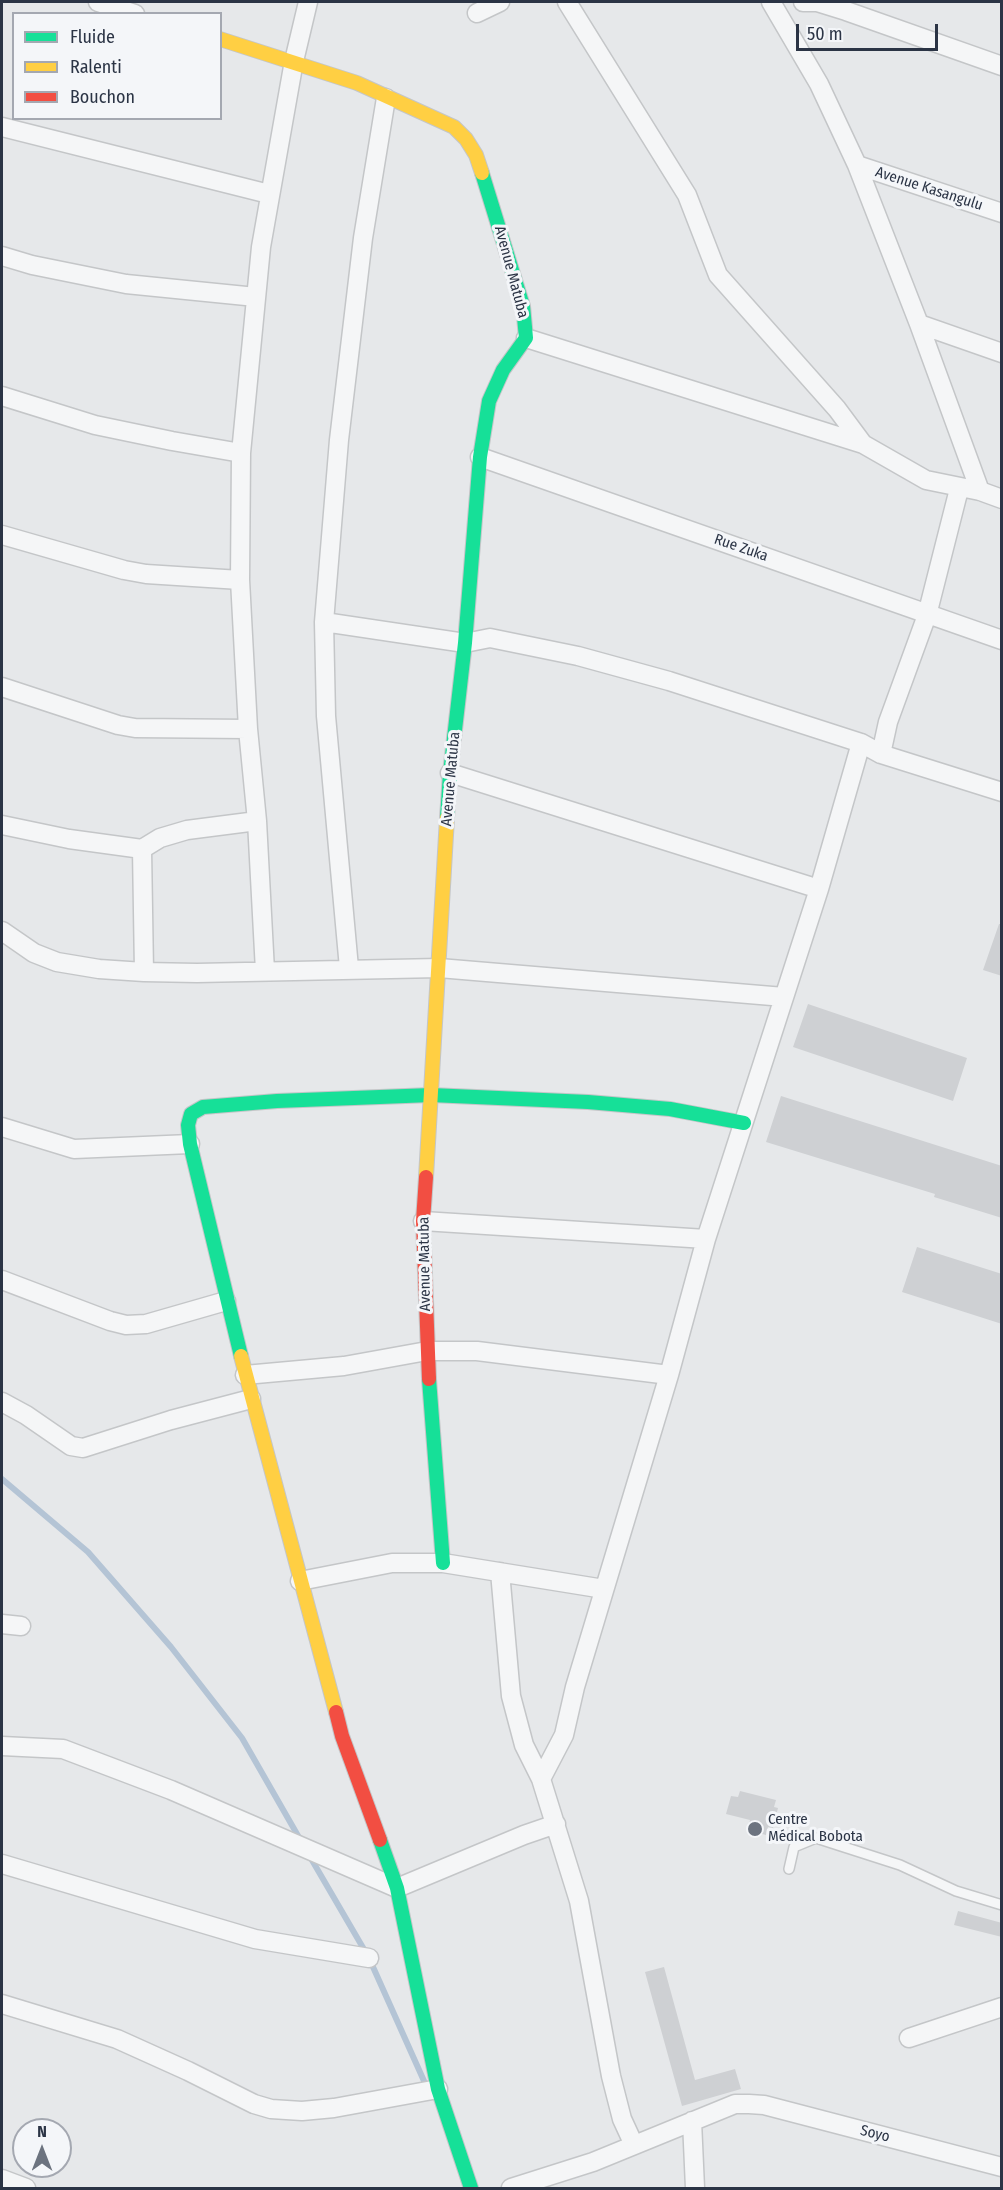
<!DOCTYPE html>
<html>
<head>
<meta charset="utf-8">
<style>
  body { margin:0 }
  #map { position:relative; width:1003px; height:2190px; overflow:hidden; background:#e6e8ea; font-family:"Fira Sans Condensed",sans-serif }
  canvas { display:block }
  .frame { position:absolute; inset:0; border:3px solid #2b3445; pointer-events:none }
  .legend { position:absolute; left:12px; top:12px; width:210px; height:108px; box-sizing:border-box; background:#f4f6f9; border:2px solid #a4a8b1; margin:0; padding:8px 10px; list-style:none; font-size:18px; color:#2b3445 }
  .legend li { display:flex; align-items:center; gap:12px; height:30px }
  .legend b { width:30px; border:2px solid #a4a8b1 }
  .north { position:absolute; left:12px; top:2118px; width:60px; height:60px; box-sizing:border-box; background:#f4f6f9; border:2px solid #a4a8b1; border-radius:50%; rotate:0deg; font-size:16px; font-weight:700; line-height:24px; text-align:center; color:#2b3445 }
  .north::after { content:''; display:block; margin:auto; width:21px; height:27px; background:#6c737f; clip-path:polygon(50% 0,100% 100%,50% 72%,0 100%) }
  .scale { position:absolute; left:796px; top:24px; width:142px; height:27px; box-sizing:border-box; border:3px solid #2b3445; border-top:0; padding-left:8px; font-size:18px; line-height:21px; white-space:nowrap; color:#2b3445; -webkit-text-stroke:4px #f4f6f9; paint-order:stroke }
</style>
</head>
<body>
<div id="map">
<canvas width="1003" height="2190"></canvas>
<div class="frame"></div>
<ul class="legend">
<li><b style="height:8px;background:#16e098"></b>Fluide</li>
<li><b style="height:8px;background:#ffcf43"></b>Ralenti</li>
<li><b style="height:8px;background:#f24e42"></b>Bouchon</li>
</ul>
<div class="north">N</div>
<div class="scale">50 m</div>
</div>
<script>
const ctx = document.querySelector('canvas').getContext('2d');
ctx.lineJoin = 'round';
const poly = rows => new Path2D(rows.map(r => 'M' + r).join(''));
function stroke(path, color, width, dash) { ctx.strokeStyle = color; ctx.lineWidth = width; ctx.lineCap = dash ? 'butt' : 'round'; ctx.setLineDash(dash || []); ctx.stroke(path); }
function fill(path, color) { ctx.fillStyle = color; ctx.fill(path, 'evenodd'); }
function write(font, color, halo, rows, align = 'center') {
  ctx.font = font + ' "Fira Sans Condensed",sans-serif'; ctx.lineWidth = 6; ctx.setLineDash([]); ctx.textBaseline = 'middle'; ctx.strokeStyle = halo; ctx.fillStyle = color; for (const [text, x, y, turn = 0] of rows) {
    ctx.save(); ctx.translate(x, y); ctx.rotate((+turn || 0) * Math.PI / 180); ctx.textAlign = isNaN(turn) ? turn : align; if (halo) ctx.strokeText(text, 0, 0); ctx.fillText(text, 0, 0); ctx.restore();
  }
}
stroke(poly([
  [2,1479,88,1552,171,1647,242,1738,301,1841],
  [309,1855,369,1958,424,2081]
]), '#b4c4d5', 6);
fill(poly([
  [999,924,1002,924,1002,976,983,970],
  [808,1004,967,1058,953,1101,793,1047],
  [781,1096,1002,1166,1002,1218,934,1197,935,1194,766,1142],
  [917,1247,1002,1274,1002,1324,902,1292],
  [740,1791,776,1800,774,1807,778,1808,773,1828,768,1827,766,1835,748,1830,750,1820,726,1814,731,1796,738,1797],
  [958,1911,1002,1923,1002,1937,954,1925],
  [664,1967,695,2080,735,2069,741,2089,682,2106,645,1972]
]), '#ced0d3');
const lane = poly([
  [789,1869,794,1847,816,1838,900,1865,956,1891,1002,1905]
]);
const street = poly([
  [98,2,135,14],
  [567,2,687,195,718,275,837,409,863,444],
  [771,2,819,84,857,165,919,324,980,491],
  [803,2,817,2,846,11,1002,66],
  [477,13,500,2],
  [2,127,269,194],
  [857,165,1002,213],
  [2,256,32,265,126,284,256,297],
  [919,324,1002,353],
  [526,338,863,444,926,480,980,491,1002,499],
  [2,396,95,425,172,441,241,453],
  [480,457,1002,640],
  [2,535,124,570,146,574,240,580],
  [324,622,465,643,490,638,578,656,669,681,861,743,881,754,1002,792],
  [2,687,118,725,135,728,248,729],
  [881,754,888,722,927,615,959,489],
  [450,773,819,889],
  [2,825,69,839,142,849,160,838,187,830,257,821],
  [142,849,144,972,197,973,439,968,784,997],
  [2,931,34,953,57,962,99,969,144,972],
  [349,968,326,716,324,622,339,440,363,238,386,98],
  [265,971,257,821,248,729,240,580,241,453,261,247,294,61,308,2],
  [2,1127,74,1149,190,1144],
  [423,1221,706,1239],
  [2,1280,110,1321,126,1325,146,1324,226,1301],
  [245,1375,344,1366,427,1351,477,1351,669,1375],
  [2,1402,26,1415,71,1446,83,1448,171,1420,251,1399],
  [500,1572,511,1696,524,1745,541,1779],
  [300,1581,392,1563,443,1563,604,1589],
  [2,1624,21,1626],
  [2,1746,63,1749,171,1790,397,1888,524,1835,556,1824],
  [2,1864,255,1939,369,1958],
  [2,2004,117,2039,188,2071,254,2104,271,2109,302,2111,334,2108,438,2089],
  [909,2038,1002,2007],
  [692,2121,695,2188],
  [634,2145,622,2119,611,2076,579,1901,541,1779,564,1735,575,1687,669,1375,706,1239,819,889,861,743],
  [2,2179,26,2188],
  [511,2188,593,2162,735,2104,749,2104,764,2105,1002,2167]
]);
const fast = poly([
  [447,818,450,773,465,643,480,457,489,401,503,370,526,338,523,306,482,173],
  [241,1356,190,1144,188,1125,191,1114,203,1107,277,1101,431,1095,588,1102,670,1109,744,1123],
  [429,1379,443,1563],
  [380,1840,397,1888,438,2089,471,2188]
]);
const slow = poly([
  [220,39,357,83,454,127,466,139,476,155,482,173],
  [426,1177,447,818],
  [241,1356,336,1712]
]);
const jam = poly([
  [426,1177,423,1221,429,1379],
  [336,1712,342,1736,380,1840]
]);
stroke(lane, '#c4c6c8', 12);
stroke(street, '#c4c6c8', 21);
stroke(fast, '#c4c6c8', 16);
stroke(slow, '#c4c6c8', 16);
stroke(jam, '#c4c6c8', 16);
stroke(lane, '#f5f6f7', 9);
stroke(street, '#f5f6f7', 18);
stroke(fast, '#16e098', 14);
stroke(slow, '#ffcf43', 14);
stroke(jam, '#f24e42', 14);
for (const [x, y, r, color] of [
  [755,1829,8,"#6c737f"]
]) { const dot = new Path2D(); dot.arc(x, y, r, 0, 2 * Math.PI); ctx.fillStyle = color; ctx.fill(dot); stroke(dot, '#f4f6f9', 2); }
write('15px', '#2b3445', '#f4f6f9', [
  ["Avenue Kasangulu",929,189,18],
  ["Avenue Matuba",511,272,75],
  ["Rue Zuka",741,548,19],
  ["Avenue Matuba",451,779,-85],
  ["Avenue Matuba",425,1264,-91],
  ["Soyo",875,2134,14]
]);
write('15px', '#2b3445', '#f4f6f9', [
  ["Centre",768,1820],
  ["Médical Bobota",768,1837]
], 'left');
</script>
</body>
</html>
